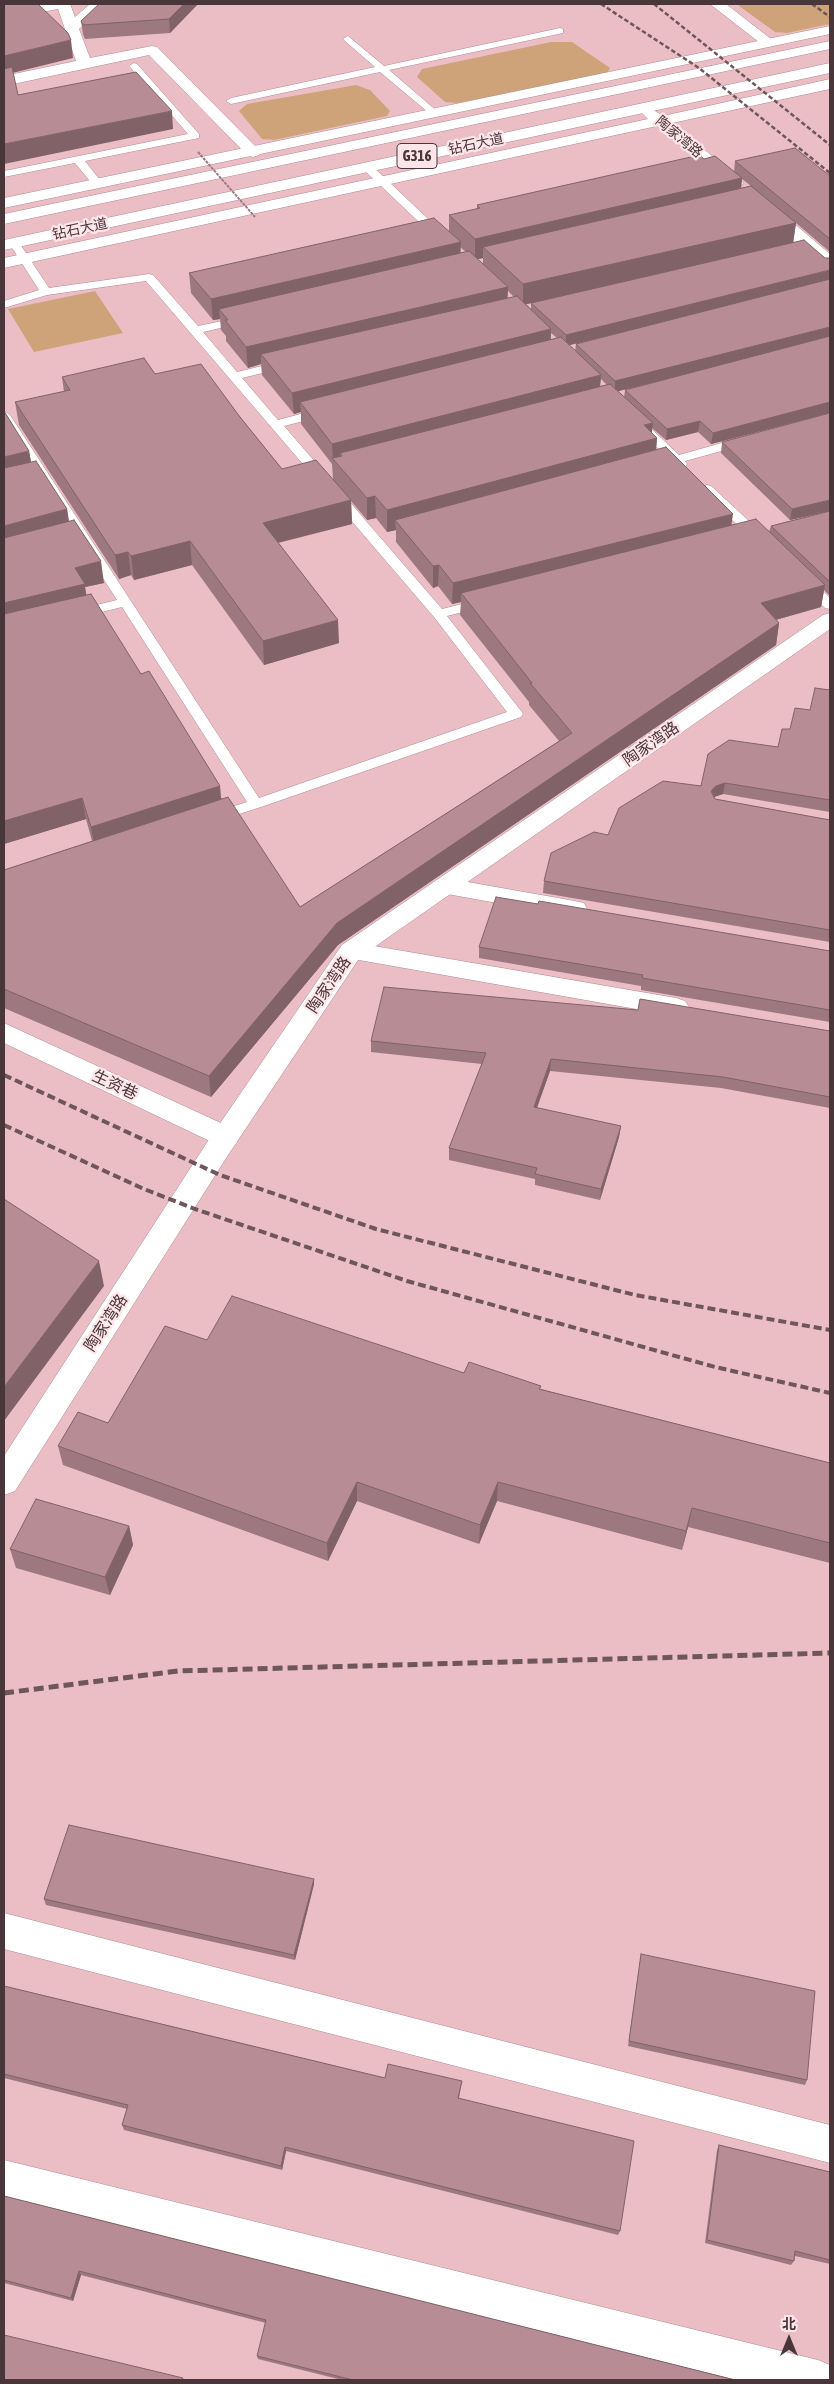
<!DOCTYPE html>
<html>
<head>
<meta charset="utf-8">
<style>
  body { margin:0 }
  #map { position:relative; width:834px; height:2384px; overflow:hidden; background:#ebbec6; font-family:"Asap Condensed","Noto Sans SC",sans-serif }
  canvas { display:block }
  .frame { position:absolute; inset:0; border:5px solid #48363a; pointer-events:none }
  .north { position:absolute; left:764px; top:2314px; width:50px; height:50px; -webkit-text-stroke:4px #fde5e9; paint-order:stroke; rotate:0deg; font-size:14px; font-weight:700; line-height:20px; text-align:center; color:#48363a }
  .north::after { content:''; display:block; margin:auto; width:18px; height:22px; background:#48363a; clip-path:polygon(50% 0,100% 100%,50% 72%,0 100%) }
</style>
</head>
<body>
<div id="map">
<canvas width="834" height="2384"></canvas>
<div class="frame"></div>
<div class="north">北</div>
</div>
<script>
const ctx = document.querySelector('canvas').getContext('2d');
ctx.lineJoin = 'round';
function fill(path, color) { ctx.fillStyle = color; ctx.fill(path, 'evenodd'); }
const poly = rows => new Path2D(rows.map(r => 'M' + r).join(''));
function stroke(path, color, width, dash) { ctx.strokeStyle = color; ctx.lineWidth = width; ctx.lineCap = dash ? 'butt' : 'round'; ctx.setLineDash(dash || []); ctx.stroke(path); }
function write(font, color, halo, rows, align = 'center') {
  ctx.font = font + ' "Asap Condensed","Noto Sans SC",sans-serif'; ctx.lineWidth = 4.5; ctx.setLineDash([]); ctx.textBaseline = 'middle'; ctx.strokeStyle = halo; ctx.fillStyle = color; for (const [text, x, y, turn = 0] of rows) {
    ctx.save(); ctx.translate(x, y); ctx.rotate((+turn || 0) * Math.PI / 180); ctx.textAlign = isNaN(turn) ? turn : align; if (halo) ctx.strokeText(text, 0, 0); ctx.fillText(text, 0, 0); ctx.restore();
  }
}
fill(poly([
  [740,4,830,4,830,24,787,33,775,32,739,6],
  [551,42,572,42,610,68,607,73,458,103,445,102,417,77,422,69],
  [356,85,370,90,390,111,387,116,274,140,262,139,239,111,247,104],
  [95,291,123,333,34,352,8,309]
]), '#cfa379');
const lane = poly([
  [560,28,563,29,563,33,389,70,438,112,439,114,434,117,380,72,231,104,226,101,231,98,375,67,345,41,343,39,348,36,384,66,560,28],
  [134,63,137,64,199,134,199,138,85,161,103,184,98,187,94,186,75,163,4,177,4,171,188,134,131,68,129,66,134,63],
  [367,164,371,165,445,235,445,239,437,239,363,169,362,167,367,164],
  [14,240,18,241,49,288,149,274,153,275,198,326,242,317,246,318,246,322,203,332,237,372,283,361,287,363,289,365,287,367,242,378,278,420,323,408,327,409,329,412,327,415,284,426,442,609,482,599,487,600,489,603,487,606,447,616,521,711,523,714,521,717,261,807,214,822,209,820,207,817,209,814,247,802,122,607,77,618,70,614,72,611,117,600,4,424,4,411,10,415,259,798,507,712,434,617,146,281,47,295,4,308,4,301,39,290,9,243,14,240],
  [640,421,644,422,679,455,743,437,749,441,747,444,685,461,687,464,685,467,681,468,674,464,667,466,661,462,668,458,634,425,640,421],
  [707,485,711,486,764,535,765,538,764,541,754,541,703,492,701,489,707,485],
  [805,577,810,578,830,598,830,609,825,608,800,584,798,581,800,578,805,577]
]);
const street = poly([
  [41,4,70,4,75,17,90,4,105,4,79,29,90,58,152,46,157,47,261,152,259,155,253,157,247,155,149,55,4,86,4,76,76,61,58,9,4,19,4,11,41,4],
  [710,4,726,4,776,43,769,47,764,46,710,4],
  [445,878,575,901,584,903,587,909,584,915,575,917,436,892,433,886,436,880,445,878],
  [351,942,676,998,685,1001,689,1007,685,1013,676,1016,342,957,339,951,342,945,351,942],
  [4,1023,236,1130,239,1137,236,1144,226,1147,216,1144,4,1043,4,1023],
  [4,1913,830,2125,830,2163,4,1949,4,1913],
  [4,2160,818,2360,830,2365,830,2380,737,2380,4,2198,4,2160]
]);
const secondary = poly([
  [830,26,830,34,4,208,4,198,830,26],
  [830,79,830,89,672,123,741,180,743,183,741,186,735,188,729,186,657,126,4,268,4,258,648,119,642,113,650,108,663,116,830,79],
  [766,204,772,205,830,254,830,268,824,267,760,213,758,209,760,205,766,204],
  [830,613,830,629,360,957,228,1155,15,1491,4,1495,4,1456,208,1141,342,945,823,615,830,613]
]);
const highway = poly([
  [830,41,830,49,4,224,4,214,830,41],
  [830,63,830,73,4,250,4,240,830,63]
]);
stroke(lane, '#b38890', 1);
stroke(street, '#b38890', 1);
stroke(secondary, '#b38890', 1);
stroke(highway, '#b38890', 1);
fill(lane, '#fff');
fill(street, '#fff');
fill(secondary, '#fff');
fill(highway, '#fff');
stroke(poly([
  [601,4,699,68,830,173],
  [654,4,830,145],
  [812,4,830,17]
]), '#6e565a', 2.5, [4.5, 2.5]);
stroke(poly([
  [4,1075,220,1175,376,1229,635,1295,830,1330],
  [4,1125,144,1189,195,1209,407,1281,715,1367,830,1393]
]), '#6e565a', 4, [8, 4]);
stroke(poly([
  [4,1693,178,1671,830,1653]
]), '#6e565a', 5, [10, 5]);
stroke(poly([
  [198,152,255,217]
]), '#9b7b81', 2, [3, 1]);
fill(poly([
  [198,4,170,33,85,39,83,34,81,21],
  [704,159,734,172,735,161,830,176,830,252,796,223,793,243,830,413,711,444,698,432,666,440,652,428,652,433,657,438,656,450,731,525,769,532,771,526,830,511,830,596,824,590,821,607,776,620,779,623,776,645,338,945,211,1097,4,1008,4,870,92,841,86,819,4,844,29,451,31,462,67,509,69,521,104,583,85,587,86,595,141,674,222,799,300,907,559,741,529,705,529,702,460,615,461,602,452,604,438,586,433,588,396,542,396,530,387,532,376,518,367,520,351,501,352,524,278,543,339,643,264,665,192,565,134,580,131,575,119,579,19,425,15,402,64,392,62,377,155,374,240,417,282,469,333,479,332,464,301,424,301,412,294,414,262,375,261,364,248,368,226,341,226,336,221,330,220,319,213,320,191,293,189,273,449,231,449,215,477,209,477,205],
  [742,179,751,186,741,188],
  [460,247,466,252,460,253],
  [483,258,483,264,477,259],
  [508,291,514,297,507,298],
  [550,299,531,303,531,309,526,304],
  [627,331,576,344,575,351,569,345],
  [551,333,557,338,551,340],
  [601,379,607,385,600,386],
  [665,379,625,390,624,397,618,391],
  [722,442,830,511,790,520,721,453],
  [830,690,830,812,723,794,714,797,715,799,830,820,830,942,543,893,544,881,608,835,701,786,778,747,790,729],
  [479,947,830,951,830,1022,641,990,641,986,479,958],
  [830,1031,830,1108,721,1088,550,1071,537,1108,621,1126,619,1137,600,1200,535,1185,535,1179,449,1160,449,1148,482,1064,371,1052,371,1041],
  [207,1340,464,1373,541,1386,540,1389,830,1463,830,1563,688,1527,682,1550,497,1501,479,1544,357,1501,328,1561,63,1465,58,1446,108,1423],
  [129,1526,133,1545,110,1595,16,1568,10,1549],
  [314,1879,314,1884,295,1960,46,1905,44,1899],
  [641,1954,807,2080,805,2085,628,2046],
  [4,1986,385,2078,462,2081,459,2098,620,2231,618,2235,286,2151,282,2170,124,2130,122,2125,127,2109,4,2078],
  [719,2145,830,2172,830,2264,795,2256,794,2261,791,2265,705,2243,717,2150],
  [4,2196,735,2380,342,2380,258,2359,257,2356,266,2323,81,2275,73,2301,4,2283]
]), '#9d7880');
fill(poly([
  [184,4,198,4,170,33,169,19],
  [71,40,73,58,4,75,4,56],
  [172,111,173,129,4,164,4,144],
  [742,178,740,199,483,247,483,258,475,260,475,239],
  [796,223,793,243,523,305,523,284],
  [461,242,460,263,219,309,220,319,213,320,211,299],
  [830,270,830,281,566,346,566,335],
  [508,287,507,308,261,354,261,364,248,368,246,347],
  [830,327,830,338,615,392,615,381],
  [551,329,550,350,300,402,301,412,294,414,292,393],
  [601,375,599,396,342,456,340,453,340,463,333,459,332,444],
  [830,402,830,413,711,444,713,433],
  [700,421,698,432,666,440,667,429],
  [653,423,651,440,657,438,655,460,395,520,396,530,387,532,387,510],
  [29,451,33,473,4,479,4,457],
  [375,496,376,518,367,520,367,498],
  [351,500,352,524,264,546,263,523],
  [830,500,830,511,790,520,792,509],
  [67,509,70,531,4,549,4,526],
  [733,514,730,535,461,593,461,602,452,604,453,583],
  [190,541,192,565,134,580,131,556],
  [128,552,131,575,119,579,115,555],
  [101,561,104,583,85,587,88,605,4,626,4,603,75,568],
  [439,565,438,586,433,588,433,566],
  [825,585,821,607,757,625,761,603],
  [338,620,339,643,264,665,263,641],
  [779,623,776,645,338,945,211,1097,209,1076,337,923],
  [725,783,723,794,714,797,711,791,716,786],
  [220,786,222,808,95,849,91,827],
  [82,798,86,819,4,844,4,821],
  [551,1059,550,1071,533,1118,534,1107],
  [621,1126,619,1137,600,1200,601,1189],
  [99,1261,104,1286,4,1421,4,1387],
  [357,1482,357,1501,328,1561,327,1543],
  [498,1482,497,1501,479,1544,480,1525],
  [692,1508,688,1527,682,1550,686,1531],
  [129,1526,133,1545,110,1595,105,1577],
  [314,1879,314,1884,295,1960,294,1955],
  [285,2147,286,2151,282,2170,281,2166],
  [79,2271,81,2275,73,2301,71,2298]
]), '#806268');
const building = poly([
  [4,4,38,4,68,33,71,40,4,56,4,4],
  [99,4,184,4,169,19,83,25,81,21,99,4],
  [12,67,18,95,136,72,172,111,4,144,4,69,12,67],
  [795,148,830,176,830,239,735,161,795,148],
  [700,155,704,159,715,156,742,178,475,239,449,215,480,208,477,205,700,155],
  [751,186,796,223,523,284,483,247,751,186],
  [434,218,461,242,211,299,189,273,434,218],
  [804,240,825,258,830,258,830,270,566,335,531,303,804,240],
  [469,251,508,287,246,347,225,320,228,320,219,309,469,251],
  [830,279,830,327,615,381,576,344,830,279],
  [517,296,551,329,292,393,261,354,517,296],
  [830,336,830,402,713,433,700,421,667,429,625,390,830,336],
  [561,337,601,375,332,444,300,402,561,337],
  [144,358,155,374,201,364,240,417,282,469,316,460,351,500,263,523,338,620,263,641,190,541,131,556,128,552,115,555,15,402,70,390,62,377,144,358],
  [610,384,653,423,644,425,657,438,387,510,375,496,367,498,332,458,342,456,340,453,610,384],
  [4,411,29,451,4,457,4,411],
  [830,413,830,500,792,509,722,442,830,413],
  [666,447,733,514,453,583,439,565,433,566,395,520,666,447],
  [36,461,67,509,4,526,4,468,36,461],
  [830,511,830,582,771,526,830,511],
  [756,519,825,585,761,603,779,623,337,923,209,1076,4,989,4,870,228,797,300,907,572,733,530,683,532,683,461,593,756,519],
  [74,520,101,561,75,568,85,584,4,603,4,538,74,520],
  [91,594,141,674,149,671,220,786,91,827,82,798,4,821,4,614,91,594],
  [815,688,830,690,830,800,725,783,716,786,711,791,715,799,830,820,830,930,544,881,551,853,594,832,608,835,619,808,663,781,701,786,708,754,729,740,778,747,782,729,790,729,795,708,810,710,815,688],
  [496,897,538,904,539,901,830,951,830,1010,642,978,643,975,479,947,496,897],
  [384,987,638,1010,640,999,830,1031,830,1097,723,1077,551,1059,534,1107,621,1126,601,1189,535,1174,537,1168,449,1148,486,1053,371,1041,384,987],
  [4,1199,99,1261,4,1387,4,1199],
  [232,1296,464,1373,469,1362,541,1386,539,1389,830,1463,830,1543,692,1508,686,1531,498,1482,480,1525,357,1482,327,1543,58,1446,78,1412,108,1423,165,1326,207,1340,232,1296],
  [36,1499,129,1526,105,1577,10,1549,36,1499],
  [69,1825,314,1879,294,1955,44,1899,69,1825],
  [641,1954,815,1991,807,2080,629,2041,641,1954],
  [4,1986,385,2078,388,2064,462,2081,458,2098,634,2141,620,2231,285,2147,281,2166,122,2125,128,2105,4,2074,4,1986],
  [719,2145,830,2172,830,2260,795,2251,794,2261,707,2240,719,2145],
  [4,2196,735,2380,353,2380,257,2356,266,2320,79,2271,71,2298,4,2280,4,2196],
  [4,2335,183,2378,182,2380,4,2380,4,2335]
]);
fill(building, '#b78c95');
stroke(building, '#806268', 1);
write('14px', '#48363a', '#fde5e9', [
  ["陶家湾路",679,137,40],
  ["钻石大道",476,144,-12],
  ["钻石大道",80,229,-12]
]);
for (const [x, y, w] of [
  [417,156,40]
]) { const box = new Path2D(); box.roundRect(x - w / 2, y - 12.5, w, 25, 4); ctx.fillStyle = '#fde5e9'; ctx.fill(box); stroke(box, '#48363a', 1); }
write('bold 15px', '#48363a', null, [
  ["G316",417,156]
]);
write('16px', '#48363a', '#fde5e9', [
  ["陶家湾路",651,744,-35],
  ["陶家湾路",329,985,-56],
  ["生资巷",115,1085,25],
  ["陶家湾路",106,1323,-57]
]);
</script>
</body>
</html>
